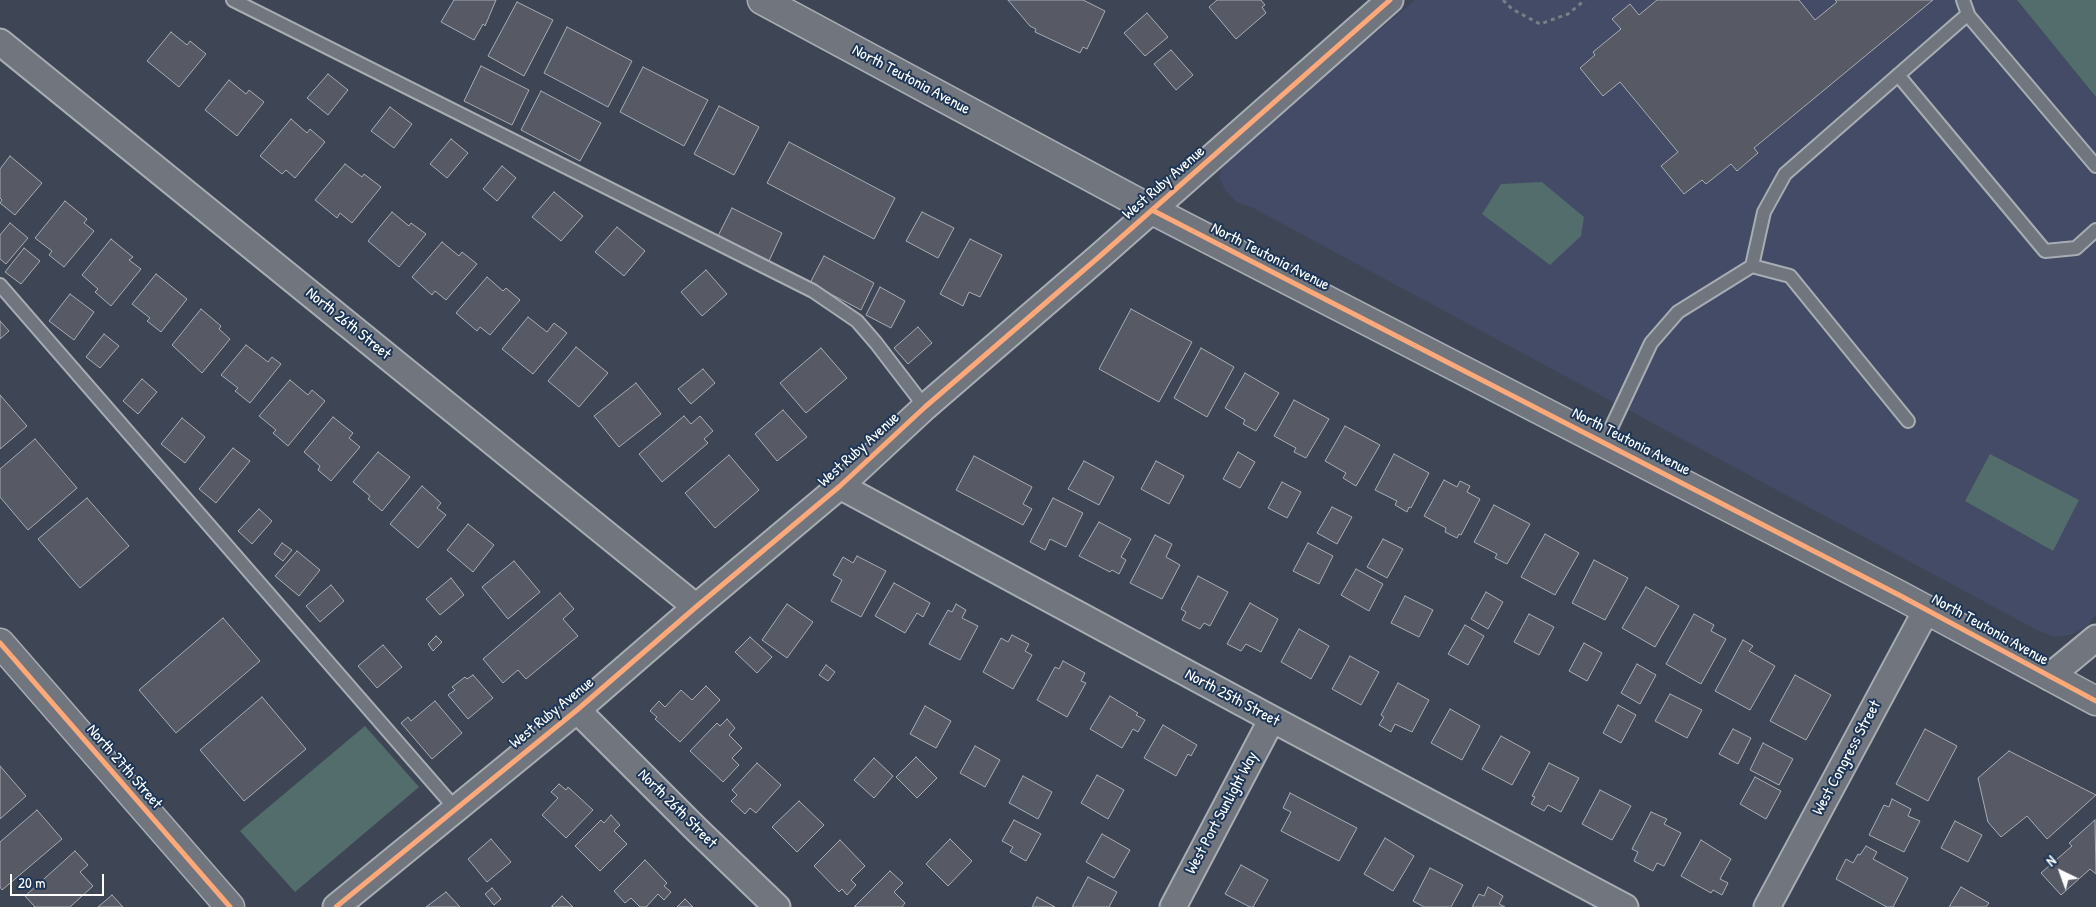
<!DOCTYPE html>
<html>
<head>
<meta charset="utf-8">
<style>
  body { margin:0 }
  #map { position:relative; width:2096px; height:907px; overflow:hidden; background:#3e4656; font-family:"Patrick Hand",sans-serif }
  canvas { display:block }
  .north { position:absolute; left:2036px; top:847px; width:50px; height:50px; -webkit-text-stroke:4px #1d3557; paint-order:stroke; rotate:318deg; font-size:14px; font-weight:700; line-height:20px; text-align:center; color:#fff }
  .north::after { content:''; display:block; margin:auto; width:18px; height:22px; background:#fff; clip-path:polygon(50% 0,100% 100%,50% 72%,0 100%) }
  .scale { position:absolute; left:10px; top:874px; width:94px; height:22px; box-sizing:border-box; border:2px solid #fff; border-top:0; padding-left:6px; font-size:15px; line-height:18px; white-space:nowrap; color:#fff; -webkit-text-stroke:4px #1d3557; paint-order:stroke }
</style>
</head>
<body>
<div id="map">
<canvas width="2096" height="907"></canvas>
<div class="north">N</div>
<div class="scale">20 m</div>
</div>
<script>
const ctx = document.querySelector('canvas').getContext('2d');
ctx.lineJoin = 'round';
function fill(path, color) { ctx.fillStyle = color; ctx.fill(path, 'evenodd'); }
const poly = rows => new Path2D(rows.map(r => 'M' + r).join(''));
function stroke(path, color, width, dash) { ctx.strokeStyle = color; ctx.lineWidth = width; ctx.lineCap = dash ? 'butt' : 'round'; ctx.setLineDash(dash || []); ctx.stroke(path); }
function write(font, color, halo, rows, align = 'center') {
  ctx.font = font + ' "Patrick Hand",sans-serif'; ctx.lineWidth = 4; ctx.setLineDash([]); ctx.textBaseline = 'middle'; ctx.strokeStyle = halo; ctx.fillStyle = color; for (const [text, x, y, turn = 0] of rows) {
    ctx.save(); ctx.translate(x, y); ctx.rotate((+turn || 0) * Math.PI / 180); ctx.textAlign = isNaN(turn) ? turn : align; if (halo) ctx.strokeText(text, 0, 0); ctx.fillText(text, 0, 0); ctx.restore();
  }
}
fill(poly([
  [1415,0,2017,0,2096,97,2096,614,2088,625,2071,635,2055,637,2035,629,1253,208,1237,202,1225,190,1220,178,1221,166,1226,159,1341,61]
]), '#434b66');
fill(poly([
  [2017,0,2096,0,2096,97],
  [1542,182,1584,217,1581,236,1550,265,1482,214,1501,184],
  [1990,454,2079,500,2053,551,1965,501],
  [365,726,419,787,295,892,240,831]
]), '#536c6c');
const building = poly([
  [454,0,496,0,485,26,483,24,474,40,441,22,454,0],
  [1008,0,1083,0,1105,11,1087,49,1083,47,1080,53,1035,32,1036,29,1030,26,1008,0],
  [1217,0,1261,0,1265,5,1262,7,1266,13,1236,39,1209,7,1217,0],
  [1657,0,1799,0,1815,20,1837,2,1835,0,1933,0,1754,148,1758,153,1737,171,1731,164,1706,184,1702,180,1684,194,1661,166,1678,152,1620,82,1603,96,1580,68,1595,55,1593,52,1621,29,1612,19,1630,4,1639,15,1657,0],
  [517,2,553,20,524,76,488,56,517,2],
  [1147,13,1168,37,1145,56,1124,33,1147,13],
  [567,27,632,61,608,107,544,73,567,27],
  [171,32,187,45,190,41,206,54,179,87,147,61,171,32],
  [1171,50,1193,75,1176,90,1154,64,1171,50],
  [481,66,529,90,512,125,464,101,481,66],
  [643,67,708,100,684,146,620,112,643,67],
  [328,74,348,90,328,115,307,98,328,74],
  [229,80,246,94,249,90,264,102,237,136,205,110,229,80],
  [541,91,601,123,580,161,521,130,541,91],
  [719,106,759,127,734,175,694,154,719,106],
  [390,107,412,124,394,148,371,131,390,107],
  [291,119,307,133,310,129,325,142,295,178,286,170,282,174,260,156,291,119],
  [451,139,468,153,447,178,430,164,451,139],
  [789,142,895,198,874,239,767,183,789,142],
  [10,156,42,183,15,215,0,203,2,200,0,198,0,169,10,156],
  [345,164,362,177,364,174,381,187,352,223,340,213,337,218,315,200,345,164],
  [502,166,516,178,497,201,483,189,502,166],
  [554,192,583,216,561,241,532,217,554,192],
  [65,201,87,219,84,223,94,231,64,267,49,255,52,251,35,238,65,201],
  [732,208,782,233,769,261,718,236,732,208],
  [392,212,409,226,411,223,426,234,399,267,368,241,392,212],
  [922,212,954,228,938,258,906,241,922,212],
  [10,223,28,238,6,264,0,259,0,235,10,223],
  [617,227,645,251,624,276,595,252,617,227],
  [111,239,133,257,129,260,141,269,111,306,95,292,98,289,82,275,111,239],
  [970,239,1002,255,980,297,969,292,963,306,940,294,970,239],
  [442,242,459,256,462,252,477,264,446,300,435,291,432,295,412,277,442,242],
  [24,248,40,261,21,284,5,272,24,248],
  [824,256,874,283,861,310,810,283,824,256],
  [706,270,727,294,702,316,681,292,706,270],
  [156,274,187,299,161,332,147,321,150,318,132,304,156,274],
  [487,277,503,291,506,288,520,300,490,335,480,327,477,331,456,313,487,277],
  [880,287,905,301,891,328,866,315,880,287],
  [70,294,94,312,74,340,49,321,70,294],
  [201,309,221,326,219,329,230,339,202,373,172,345,201,309],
  [1131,309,1192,342,1159,402,1099,369,1131,309],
  [528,317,547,332,554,323,567,333,533,374,502,349,528,317],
  [0,321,9,331,0,339,0,321],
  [918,327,932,343,908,364,894,348,918,327],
  [104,334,119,346,100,368,86,357,104,334],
  [246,345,268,362,272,357,281,364,250,403,235,391,238,388,221,375,246,345],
  [576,347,608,373,579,407,548,381,576,347],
  [821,348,847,378,806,413,780,383,821,348],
  [1201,348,1234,367,1207,417,1174,398,1201,348],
  [703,369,715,383,691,404,678,389,703,369],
  [1245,373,1279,393,1256,431,1243,424,1245,420,1225,408,1245,373],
  [142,379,157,392,138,414,123,401,142,379],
  [290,380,308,395,312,390,325,401,288,446,273,433,276,430,259,416,290,380],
  [636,383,661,414,619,447,594,416,636,383],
  [0,395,27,426,0,449,0,395],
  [1294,400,1329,419,1306,458,1294,452,1296,448,1274,436,1294,400],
  [783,410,807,437,777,461,755,434,783,410],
  [684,416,691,424,700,416,713,431,704,439,708,443,662,482,639,454,684,416],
  [333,417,353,433,349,438,360,447,331,481,318,470,320,466,304,452,333,417],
  [182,418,205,437,185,463,161,444,182,418],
  [1345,426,1380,445,1356,486,1343,478,1346,473,1325,461,1345,426],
  [35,439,77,488,28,530,0,497,0,469,35,439],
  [233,448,250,461,216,503,199,489,233,448],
  [378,452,410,477,382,511,368,499,370,496,353,482,378,452],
  [1238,452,1255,462,1240,488,1223,479,1238,452],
  [1394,454,1429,473,1411,508,1409,507,1407,512,1395,505,1397,501,1375,490,1394,454],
  [729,455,759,490,715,528,685,493,729,455],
  [974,456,1032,487,1023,504,1032,509,1023,525,956,490,974,456],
  [1084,461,1114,477,1099,505,1068,489,1084,461],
  [1156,461,1184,476,1169,504,1141,489,1156,461],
  [1444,480,1457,487,1460,481,1470,486,1467,492,1480,499,1461,535,1459,534,1457,538,1445,532,1446,528,1424,516,1444,480],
  [1282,482,1301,492,1287,518,1268,508,1282,482],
  [422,486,441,503,437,508,446,515,418,548,390,524,422,486],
  [87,498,129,546,80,588,38,539,87,498],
  [1053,498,1083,513,1066,547,1050,539,1045,550,1030,542,1053,498],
  [1494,505,1530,524,1507,564,1495,558,1497,554,1474,542,1494,505],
  [1332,507,1352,517,1337,544,1317,533,1332,507],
  [259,509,272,521,252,544,238,531,259,509],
  [1099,522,1131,539,1121,557,1126,560,1119,574,1112,570,1110,572,1079,556,1099,522],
  [468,524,494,545,473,572,447,550,468,524],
  [1545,534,1579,553,1555,595,1521,577,1545,534],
  [1155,535,1172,544,1166,557,1180,565,1162,599,1130,583,1155,535],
  [1383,539,1403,549,1387,578,1367,567,1383,539],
  [282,543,292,550,283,561,274,554,282,543],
  [1308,543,1333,556,1319,584,1293,571,1308,543],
  [297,551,320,570,299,596,275,576,297,551],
  [857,556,886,571,861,617,831,601,842,580,833,575,843,557,853,563,857,556],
  [1594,560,1628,578,1605,620,1572,603,1594,560],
  [514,561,540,592,508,619,482,587,514,561],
  [1356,569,1383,584,1369,611,1341,595,1356,569],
  [1198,576,1228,592,1210,626,1204,623,1200,629,1182,620,1186,612,1181,609,1198,576],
  [451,578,464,595,440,615,426,599,451,578],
  [894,583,930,603,923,617,917,613,905,633,875,616,894,583],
  [331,585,344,601,320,622,306,606,331,585],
  [1646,587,1679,606,1655,647,1622,628,1646,587],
  [1486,592,1503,602,1488,629,1471,619,1486,592],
  [560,593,574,609,563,619,578,636,526,679,518,670,503,683,483,659,560,593],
  [1405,596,1433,610,1419,637,1391,623,1405,596],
  [1250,603,1278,619,1261,652,1246,644,1241,651,1227,644,1250,603],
  [787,604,813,622,787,658,762,640,787,604],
  [956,604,966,610,962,618,978,626,960,660,929,644,948,610,952,612,956,604],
  [1529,614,1554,627,1539,655,1514,642,1529,614],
  [1694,614,1714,625,1711,631,1726,639,1701,684,1666,664,1694,614],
  [223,618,260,661,176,733,139,690,223,618],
  [1465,625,1484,636,1468,665,1448,654,1465,625],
  [1299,629,1329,646,1311,679,1281,662,1299,629],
  [1012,635,1029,644,1025,651,1032,655,1013,689,983,672,1001,638,1008,642,1012,635],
  [436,636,442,642,433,651,428,644,436,636],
  [750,637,772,657,757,673,735,652,750,637],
  [1743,640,1753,646,1749,651,1775,666,1750,710,1715,691,1743,640],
  [1584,643,1602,653,1587,681,1569,671,1584,643],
  [383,645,402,667,377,688,358,666,383,645],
  [1350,656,1379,672,1361,705,1332,689,1350,656],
  [1063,661,1085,673,1081,681,1086,683,1067,717,1037,700,1055,667,1059,669,1063,661],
  [1637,664,1656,675,1640,704,1621,693,1637,664],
  [826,665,835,672,828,681,819,675,826,665],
  [473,675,493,698,468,719,448,695,455,690,452,687,465,677,467,679,473,675],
  [1795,675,1831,695,1806,740,1770,721,1795,675],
  [1398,683,1429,700,1412,732,1395,724,1391,732,1379,725,1384,717,1381,715,1398,683],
  [706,686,720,700,680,742,655,719,657,717,650,711,659,701,665,707,681,690,692,700,706,686],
  [1670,694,1702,710,1687,738,1655,721,1670,694],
  [1110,696,1138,713,1136,715,1145,720,1138,732,1133,729,1122,748,1090,729,1110,696],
  [262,697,306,749,244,801,200,750,262,697],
  [435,701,462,733,432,759,401,723,408,717,411,721,435,701],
  [1618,705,1636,715,1621,743,1603,733,1618,705],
  [925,706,951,721,936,748,910,734,925,706],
  [1450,709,1480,726,1462,760,1431,743,1450,709],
  [727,719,735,728,729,735,742,748,732,758,739,765,723,782,690,751,717,723,720,726,727,719],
  [1163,725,1197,745,1191,756,1188,754,1176,776,1144,758,1163,725],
  [1733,729,1751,738,1738,764,1719,754,1733,729],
  [1925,729,1957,746,1928,801,1896,784,1925,729],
  [1501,736,1530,752,1512,785,1482,769,1501,736],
  [1763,743,1793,759,1779,785,1750,770,1763,743],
  [975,746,1000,760,985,787,960,773,975,746],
  [2009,751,2096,795,2047,839,2027,816,2001,837,1988,822,1978,778,2009,751],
  [916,757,937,778,917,798,896,777,916,757],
  [874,758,893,776,874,798,854,780,874,758],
  [757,763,781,785,756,813,750,808,745,814,731,801,737,795,732,790,757,763],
  [1549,763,1579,778,1561,812,1548,805,1544,811,1531,804,1535,797,1532,796,1549,763],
  [0,766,26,796,0,819,0,766],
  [1097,775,1124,790,1108,819,1081,803,1097,775],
  [1023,776,1052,792,1038,819,1009,803,1023,776],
  [1755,777,1781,791,1766,819,1740,804,1755,777],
  [559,784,566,790,568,787,593,810,566,838,542,815,558,798,551,792,559,784],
  [1600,790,1631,806,1612,840,1582,824,1600,790],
  [1290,793,1357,828,1339,861,1281,831,1291,812,1283,808,1290,793],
  [1892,799,1911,809,1908,816,1920,821,1904,852,1869,835,1884,805,1889,807,1892,799],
  [799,801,824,825,797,852,772,827,799,801],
  [37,810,62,839,2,890,0,887,0,842,37,810],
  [1651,812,1667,819,1664,824,1681,833,1664,866,1657,863,1653,871,1634,861,1638,852,1632,849,1651,812],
  [611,815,620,825,614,831,627,844,600,871,575,846,601,820,604,823,611,815],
  [1014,820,1041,834,1026,861,1010,852,1013,847,1002,841,1014,820],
  [2095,820,2096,874,2090,869,2061,895,2041,873,2072,846,2069,843,2095,820],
  [1955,821,1982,835,1968,862,1941,848,1955,821],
  [1102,834,1130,850,1114,878,1086,862,1102,834],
  [1385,838,1414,856,1393,891,1364,874,1385,838],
  [491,839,511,862,487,882,468,859,491,839],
  [950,839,972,861,948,886,926,864,950,839],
  [840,840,865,866,851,880,856,885,847,895,842,889,839,892,814,866,840,840],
  [1701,840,1731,859,1720,879,1728,883,1722,895,1713,890,1711,893,1681,876,1701,840],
  [1866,846,1877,852,1873,859,1908,878,1893,907,1887,907,1836,879,1846,859,1853,863,1858,854,1860,855,1866,846],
  [75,851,88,865,80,872,93,886,70,907,35,907,25,896,75,851],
  [645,860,667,883,664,886,671,892,664,900,658,894,646,907,640,907,631,898,625,903,614,891,645,860],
  [1241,865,1268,880,1253,907,1250,907,1225,894,1241,865],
  [1430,868,1463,885,1451,907,1424,907,1413,901,1430,868],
  [890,871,903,883,894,892,905,903,902,907,854,907,890,871],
  [1088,877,1117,892,1109,907,1072,907,1088,877],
  [1488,887,1503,896,1499,904,1505,907,1472,907,1479,894,1484,896,1488,887],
  [1961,887,1989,903,1986,907,1949,907,1961,887],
  [492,888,501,899,494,905,485,894,492,888],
  [446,892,460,907,426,907,446,892],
  [112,895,123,907,98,907,112,895],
  [562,896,573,907,551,907,562,896],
  [1037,897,1055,907,1032,907,1037,897],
  [685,899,693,907,677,907,685,899]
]);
fill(building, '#575964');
stroke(building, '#a8acb3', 1);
const lane = poly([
  [233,0,813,291,857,321,876,343,925,407],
  [1967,14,2096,166],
  [1898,75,2045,251,2076,248,2096,230],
  [1752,266,1764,212,1785,174,1968,14,1963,0],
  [0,285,455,808],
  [1604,443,1651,343,1678,312,1752,266,1790,276,1908,421]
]);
const street = poly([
  [0,42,696,607],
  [840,486,1272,719,1625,907],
  [2049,677,2096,638],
  [577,710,695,828,777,907],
  [336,907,577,710,696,607,840,486,925,407,1100,256,1390,0],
  [1173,907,1272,719],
  [1767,907,1927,609]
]);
const secondary = poly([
  [762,0,1152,210,1899,595,2096,701],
  [0,643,230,907]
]);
stroke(lane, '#a8acb3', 16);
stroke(street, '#a8acb3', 29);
stroke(secondary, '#a8acb3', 31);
stroke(poly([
  [1503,0,1512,9,1540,24,1568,14,1585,0]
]), '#787e86', 3, [4, 4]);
stroke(lane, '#70757e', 12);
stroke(street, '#70757e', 25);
stroke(secondary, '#70757e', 28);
stroke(poly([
  [1152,210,1899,595,2096,701],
  [0,643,230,907],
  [336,907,577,710,696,607,840,486,925,407,1100,256,1390,0]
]), '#fea87a', 5);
write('16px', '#fff', '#1d3557', [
  ["North Teutonia Avenue",911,80,28],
  ["West Ruby Avenue",1164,183,-41],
  ["North Teutonia Avenue",1270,257,27],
  ["North 26th Street",348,324,39],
  ["North Teutonia Avenue",1631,442,27],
  ["West Ruby Avenue",859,450,-42],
  ["North Teutonia Avenue",1990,630,29],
  ["North 25th Street",1232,698,28],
  ["West Ruby Avenue",552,713,-39],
  ["West Congress Street",1847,758,-62],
  ["North 27th Street",124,767,49],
  ["North 26th Street",677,809,45],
  ["West Port Sunlight Way",1222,813,-62]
]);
</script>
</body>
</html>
